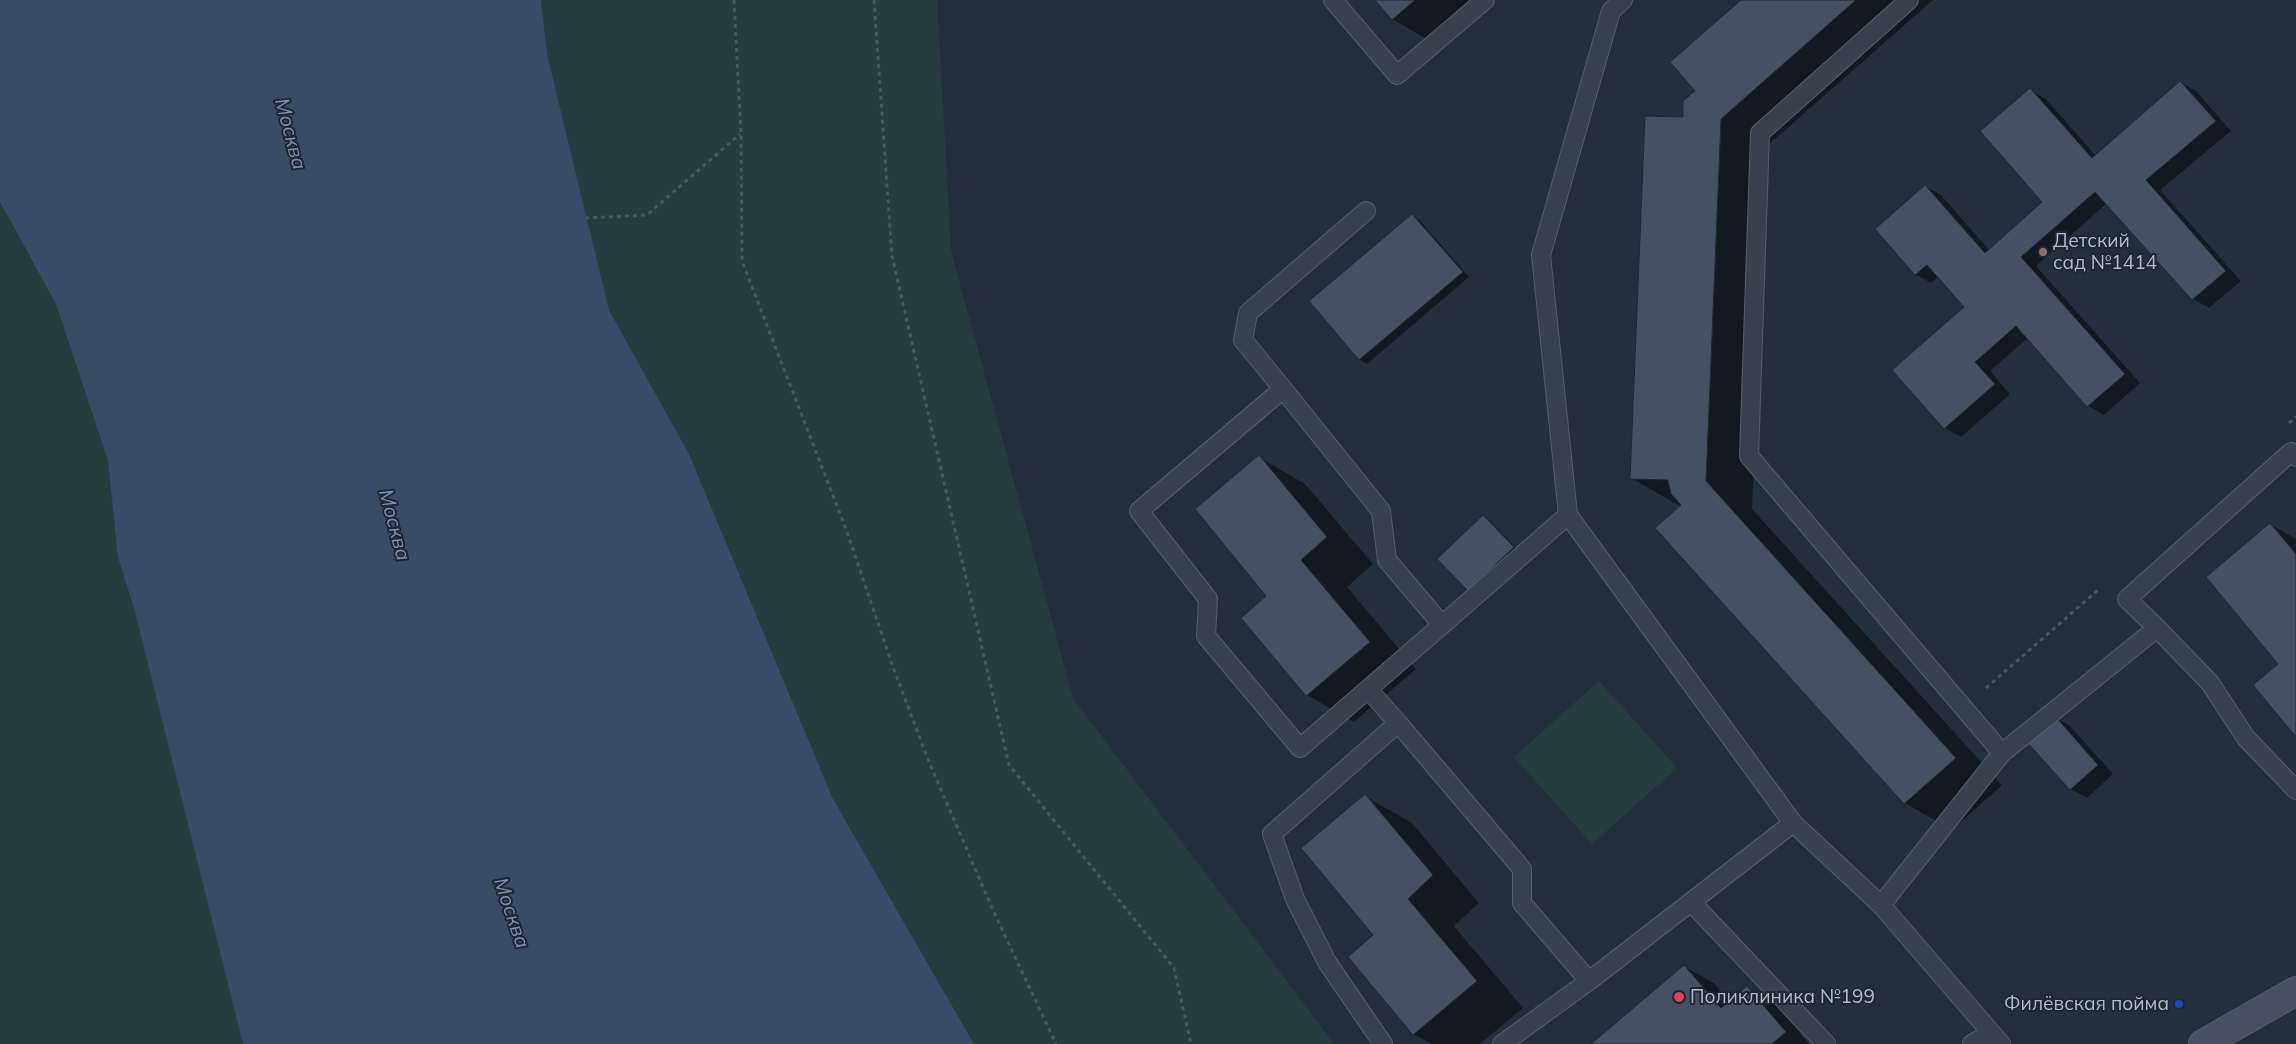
<!DOCTYPE html>
<html>
<head>
<meta charset="utf-8">
<style>
  body { margin:0 }
  canvas { display:block; background:#242f3e }
</style>
</head>
<body>
<canvas width="2296" height="1044"></canvas>
<script>
const ctx = document.querySelector('canvas').getContext('2d');
ctx.lineJoin = 'round';
function fill(path, color) { ctx.fillStyle = color; ctx.fill(path, 'evenodd'); }
const poly = rows => new Path2D(rows.map(r => 'M' + r).join(''));
function stroke(path, color, width, dash) { ctx.strokeStyle = color; ctx.lineWidth = width; ctx.lineCap = dash ? 'butt' : 'round'; ctx.setLineDash(dash || []); ctx.stroke(path); }
function write(font, color, halo, rows, align = 'center') {
  ctx.font = font + ' Mulish,sans-serif'; ctx.lineWidth = 4; ctx.setLineDash([]); ctx.textBaseline = 'middle'; ctx.strokeStyle = halo; ctx.fillStyle = color; for (const [text, x, y, turn = 0] of rows) {
    ctx.save(); ctx.translate(x, y); ctx.rotate((+turn || 0) * Math.PI / 180); ctx.textAlign = isNaN(turn) ? turn : align; if (halo) ctx.strokeText(text, 0, 0); ctx.fillText(text, 0, 0); ctx.restore();
  }
}
fill(poly([
  [541,0,937,0,951,251,1073,698,1334,1044,974,1044,833,799,689,454,609,310,547,54],
  [0,202,56,304,108,461,118,558,134,608,243,1044,0,1044],
  [1599,681,1677,768,1592,844,1514,757]
]), '#263c3f');
fill(poly([
  [0,0,541,0,547,54,609,310,689,454,833,799,974,1044,243,1044,134,608,118,558,108,461,56,304,0,202]
]), '#394c67');
fill(poly([
  [1377,0,1494,0,1439,46,1392,19],
  [1742,0,1933,0,1767,146,1752,509,2002,785,1952,830,1905,803,1657,528,1682,505,1678,505,1631,478,1684,119],
  [2180,82,2196,91,2231,131,2160,190,2241,281,2209,308,2193,299,2107,203,2036,266,2140,383,2104,415,2088,406,2028,338,1990,371,2010,394,1961,437,1945,428,1894,370,1966,307,1939,276,1931,283,1915,274,1925,186,1941,195,1990,251,2044,202,2030,90,2046,99,2096,156],
  [1412,215,1419,220,1469,277,1367,364,1359,359],
  [1259,457,1305,484,1373,564,1347,587,1416,669,1354,722,1307,695,1268,596],
  [1483,516,1490,521,1520,552,1469,590],
  [2270,524,2296,539,2296,735,2280,664],
  [2055,717,2070,726,2113,774,2087,798,2071,789],
  [1365,796,1412,823,1479,903,1454,926,1523,1008,1480,1044,1431,1044,1414,1034,1375,935],
  [1685,967,1714,983,1730,1003,1747,988,1776,1005,1809,1044,1593,1044]
]), '#0007');
const building = poly([
  [1375,0,1415,0,1392,20,1375,0],
  [1741,0,1856,0,1721,119,1706,481,1956,758,1904,804,1655,528,1681,505,1671,494,1668,480,1630,479,1645,116,1683,117,1683,101,1695,91,1670,62,1741,0],
  [2180,81,2216,121,2146,180,2226,271,2192,300,2095,192,2021,257,2125,374,2087,407,2016,326,1975,362,1995,384,1944,429,1892,370,1964,307,1927,265,1915,275,1875,229,1925,185,1985,253,2042,202,1980,131,2030,88,2092,158,2180,81],
  [1412,214,1463,272,1359,360,1309,301,1412,214],
  [1259,455,1327,537,1301,560,1370,642,1306,696,1241,618,1266,596,1195,509,1259,455],
  [1483,515,1514,547,1468,591,1437,559,1483,515],
  [2270,523,2296,554,2296,737,2253,685,2278,664,2206,577,2270,523],
  [2055,716,2098,765,2070,790,2026,741,2055,716],
  [1365,794,1433,875,1408,899,1477,981,1413,1035,1348,957,1373,935,1301,848,1365,794],
  [1684,965,1721,1008,1747,986,1786,1032,1772,1044,1591,1044,1684,965]
]);
fill(building, '#455162');
stroke(building, '#1f2835', 1);
const lane = poly([
  [1333,0,1397,75,1485,0],
  [1623,0,1611,11,1541,255,1568,515,1793,823,1881,905,2001,1044],
  [1909,0,1760,133,1749,456,2002,753],
  [1283,389,1243,340,1248,313,1366,211],
  [1442,625,1387,560,1381,511,1283,389,1139,511,1208,599,1206,636,1300,748,1368,689,1442,625,1568,515],
  [2157,628,2210,683,2246,738,2296,790],
  [1368,689,1398,723,1272,834,1295,899,1327,962,1383,1044],
  [1398,723,1522,869,1522,903,1589,981],
  [1691,902,1826,1044],
  [1881,905,2002,753,2157,628,2127,599,2291,452,2296,457],
  [1502,1044,1589,981,1793,823],
  [1972,1044,1991,1033]
]);
const secondary = poly([
  [2203,1044,2296,991]
]);
stroke(lane, '#565f6c', 20);
stroke(secondary, '#565f6c', 30);
stroke(poly([
  [734,0,741,134,742,261,846,529,893,667,927,757,992,908,1056,1044],
  [874,0,892,256,1009,765,1174,968,1191,1044],
  [585,218,647,215,740,134],
  [2289,423,2296,417],
  [1986,688,2098,590]
]), '#44595c', 3, [4, 4]);
stroke(lane, '#38414e', 18);
stroke(secondary, '#465061', 28);
for (const [x, y, r, color] of [
  [2043,252,5,"#8d6e63"],
  [1679,997,6,"#e0444e"],
  [2179,1004,5,"#1a4fb4"]
]) { const dot = new Path2D(); dot.arc(x, y, r, 0, 2 * Math.PI); ctx.fillStyle = color; ctx.fill(dot); stroke(dot, '#1d2633', 2); }
write('19px', '#b4bcc9', '#1d2633', [
  ["Детский",2053,241],
  ["сад №1414",2053,263],
  ["Поликлиника №199",1690,997],
  ["Филёвская пойма",2169,1004,"right"]
], 'left');
write('italic 20px', '#7c92b1', '#1d2633', [
  ["Москва",290,134,75],
  ["Москва",394,525,75],
  ["Москва",511,913,71]
]);
</script>
</body>
</html>
